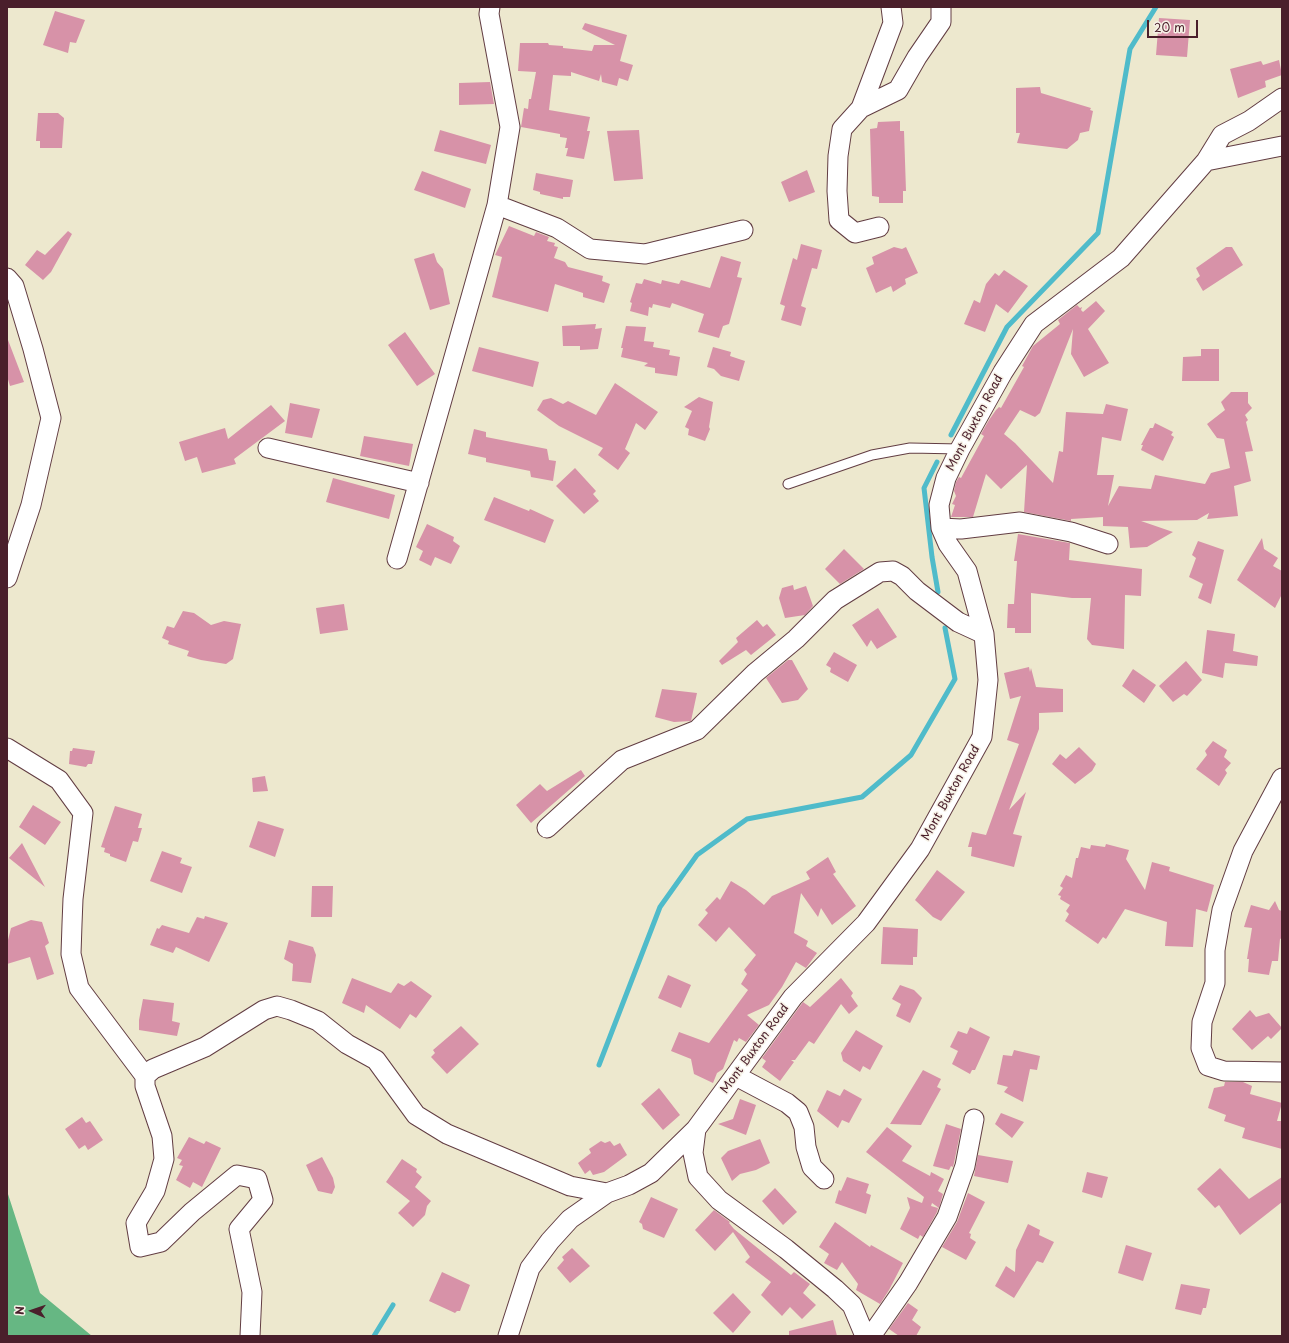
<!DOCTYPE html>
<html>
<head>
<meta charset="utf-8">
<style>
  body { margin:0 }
  #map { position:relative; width:1289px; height:1343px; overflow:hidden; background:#ede8ce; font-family:"Playpen Sans",sans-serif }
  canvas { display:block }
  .frame { position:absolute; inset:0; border:8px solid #4a1f2b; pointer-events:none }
  .north { position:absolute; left:12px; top:1291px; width:40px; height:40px; -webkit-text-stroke:3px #f7f3e8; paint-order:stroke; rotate:272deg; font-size:11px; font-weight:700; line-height:16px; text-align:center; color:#4a1f2b }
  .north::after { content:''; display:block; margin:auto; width:14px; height:18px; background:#4a1f2b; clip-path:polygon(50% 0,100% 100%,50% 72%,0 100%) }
  .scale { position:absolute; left:1147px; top:20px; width:51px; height:18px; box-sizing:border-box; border:2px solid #4a1f2b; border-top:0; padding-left:5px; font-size:12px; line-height:14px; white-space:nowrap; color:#4a1f2b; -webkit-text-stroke:3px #f7f3e8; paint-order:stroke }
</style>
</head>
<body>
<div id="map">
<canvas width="1289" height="1343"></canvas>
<div class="frame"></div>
<div class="north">N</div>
<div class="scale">20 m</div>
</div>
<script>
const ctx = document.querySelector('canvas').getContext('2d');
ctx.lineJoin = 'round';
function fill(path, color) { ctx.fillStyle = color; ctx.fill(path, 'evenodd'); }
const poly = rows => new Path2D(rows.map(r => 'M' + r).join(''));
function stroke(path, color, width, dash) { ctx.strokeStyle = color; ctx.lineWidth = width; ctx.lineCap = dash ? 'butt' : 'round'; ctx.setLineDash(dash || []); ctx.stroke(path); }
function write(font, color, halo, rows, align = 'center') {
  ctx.font = font + ' "Playpen Sans",sans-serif'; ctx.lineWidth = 3; ctx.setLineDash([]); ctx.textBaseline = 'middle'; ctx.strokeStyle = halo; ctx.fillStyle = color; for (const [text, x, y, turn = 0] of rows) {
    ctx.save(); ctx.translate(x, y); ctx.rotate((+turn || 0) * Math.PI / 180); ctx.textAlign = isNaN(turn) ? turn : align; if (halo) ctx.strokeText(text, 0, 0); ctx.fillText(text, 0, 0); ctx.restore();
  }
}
fill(poly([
  [7,1191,40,1293,92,1336,7,1336]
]), '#66b783');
stroke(poly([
  [951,435,1007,327,1098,233,1130,49,1156,7],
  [937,462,924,488,932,557,938,592],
  [599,1065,660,907,697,855,747,819,862,797,911,755,955,679,945,628],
  [374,1336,393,1305]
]), '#4fbbca', 5);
fill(poly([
  [55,11,85,20,76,43,70,42,68,53,43,45],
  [1159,18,1190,20,1187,57,1156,55],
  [585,23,627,35,620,61,633,65,628,81,619,78,617,86,602,82,601,74,599,81,571,72,571,76,553,75,549,110,590,117,587,131,590,131,584,159,566,156,568,148,565,148,567,138,560,137,560,134,521,127,524,108,528,109,529,99,531,99,536,72,518,71,520,43,548,43,549,45,563,46,563,48,592,51,594,45,615,45,582,29],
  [1279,60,1282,75,1265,81,1266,87,1238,98,1230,69,1261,61,1263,65],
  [490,82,494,104,459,105,459,83],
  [1040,87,1041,93,1091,108,1090,110,1093,111,1089,131,1080,133,1078,140,1067,149,1017,143,1020,133,1016,133,1016,88],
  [38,113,58,113,64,118,62,148,40,148,40,141,36,141],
  [900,121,900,131,904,131,906,191,903,191,903,203,879,203,879,197,872,196,870,129,877,128,878,122],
  [440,130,491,145,486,164,434,151],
  [639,130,643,179,614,181,607,131],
  [807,170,815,192,789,202,781,182],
  [422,171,471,189,465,208,414,190],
  [536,173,573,180,570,197,563,197,563,199,540,194,540,192,533,190],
  [509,226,534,236,536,232,549,237,547,241,555,243,554,246,558,247,554,258,565,262,568,267,603,276,602,281,610,284,604,303,583,297,583,293,555,284,548,312,492,297,502,257,495,255],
  [68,231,72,234,51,272,43,280,25,265,37,250,45,255],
  [801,244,822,250,817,269,812,268,801,306,806,308,801,326,781,320,785,306,780,304,793,258,797,260],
  [894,247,902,249,906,247,918,273,905,279,906,284,893,292,891,286,876,293,866,268,874,264,872,257],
  [1226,247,1232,247,1243,265,1203,291,1196,279,1200,276,1196,268],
  [434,253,437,262,443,269,450,304,430,310,414,259],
  [721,256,741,262,737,277,742,278,729,324,723,326,719,338,698,332,704,314,672,303,670,308,653,304,652,308,649,307,648,316,630,311,632,303,630,302,636,283,642,284,644,279,661,284,662,280,679,284,681,280,710,288],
  [1004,270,1028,286,1008,313,996,304,985,332,964,324,974,300,980,303,986,284,995,273,999,276],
  [1096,301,1105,311,1088,329,1109,363,1084,377,1071,354,1073,329,1040,413,1035,417,1020,410,1004,434,1015,443,1053,483,1059,451,1063,452,1066,412,1103,414,1106,404,1128,409,1121,441,1102,437,1097,475,1114,475,1108,506,1119,486,1151,489,1155,475,1205,484,1211,473,1230,468,1224,439,1217,438,1207,424,1225,410,1221,402,1231,392,1248,392,1248,403,1252,408,1245,415,1248,420,1246,422,1253,451,1245,452,1251,481,1234,486,1238,516,1207,519,1209,513,1197,520,1141,521,1173,532,1147,547,1130,548,1128,527,1103,526,1103,517,1071,519,1071,521,1024,512,1027,465,1001,489,986,474,973,517,951,517,955,505,952,504,956,496,954,491,956,482,959,477,961,478,984,436,981,434,989,420,996,410,999,407,1001,408,1024,367,1022,366,1033,346,1060,324,1058,320,1077,305,1080,308,1082,307,1081,310,1083,312],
  [596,324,595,329,602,328,598,349,580,350,580,346,563,346,562,326],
  [626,326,646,327,644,341,654,342,653,347,670,350,669,355,680,357,677,376,655,373,655,368,644,366,648,363,621,357,623,348,621,348],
  [405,332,435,374,417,386,388,345],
  [8,340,24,382,10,386,7,376],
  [479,347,539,362,533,387,472,371],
  [713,347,731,352,730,356,745,361,739,381,721,376,714,369,707,367],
  [1201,349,1219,349,1219,381,1182,381,1183,357,1201,356],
  [615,383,658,412,645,430,636,423,625,449,630,453,618,470,598,455,603,448,559,426,537,410,543,400,551,398,563,404,568,401,596,415],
  [699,397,713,402,709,427,710,429,705,441,688,435,689,429,685,427,692,411,684,407],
  [290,403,320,409,312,438,285,433],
  [271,405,285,421,234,459,236,464,202,473,197,457,185,461,179,442,225,428,228,439],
  [1155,423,1173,432,1171,435,1174,437,1163,461,1141,450,1143,445,1141,445,1150,428,1153,428],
  [474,429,486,432,486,437,547,449,549,460,556,461,553,481,531,477,530,471,486,462,486,458,468,454],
  [364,436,413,444,409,466,360,456],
  [575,468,596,491,593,494,599,501,584,514,556,486],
  [333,478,395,495,389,519,326,502],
  [494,497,529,511,530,509,554,520,545,543,484,520],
  [427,524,454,537,453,541,460,546,451,564,435,557,431,566,419,560,423,551,416,547],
  [1018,534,1070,543,1069,560,1142,569,1141,596,1125,595,1124,649,1092,645,1087,639,1091,598,1072,598,1031,593,1031,633,1015,633,1015,628,1007,628,1008,604,1014,604,1017,561,1014,561],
  [1262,538,1264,549,1278,558,1273,566,1282,571,1282,594,1275,608,1237,580],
  [1198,541,1224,550,1211,604,1198,598,1203,584,1189,577,1196,558,1192,555],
  [844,549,864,569,840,584,825,569],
  [793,585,794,590,806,586,813,606,805,615,785,618,779,598,782,588],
  [344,604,348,630,320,634,316,608],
  [878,608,897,637,877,649,871,640,867,647,852,625],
  [183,611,194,613,211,625,224,621,241,624,233,659,226,664,201,660,187,656,189,651,168,644,169,641,162,638,167,626,174,628],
  [757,620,763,627,767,624,776,635,751,655,746,650,722,665,719,661,738,642,736,638],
  [1207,630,1235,634,1233,651,1258,656,1257,666,1225,663,1223,678,1202,673],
  [834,652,857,665,848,682,830,672,831,668,826,665],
  [788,660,792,660,808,689,798,700,782,703,766,678],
  [1186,661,1202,680,1187,696,1184,694,1173,702,1159,686],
  [1029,667,1030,672,1031,668,1036,687,1063,689,1063,712,1039,713,1039,729,1009,810,1026,792,1013,834,1022,836,1014,867,971,856,972,847,968,847,972,832,986,835,1019,744,1007,740,1021,696,1010,699,1004,673],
  [1133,669,1156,685,1144,703,1122,686],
  [662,689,697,693,691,721,674,722,655,717],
  [1213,741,1227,750,1224,757,1231,763,1225,770,1227,773,1219,786,1196,769,1207,755,1205,751],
  [1079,747,1096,764,1092,771,1075,784,1052,764,1060,754,1066,759],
  [73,748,95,751,92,764,88,764,86,767,69,764,70,751,72,751],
  [581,770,585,776,531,823,516,805,540,784,547,791],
  [265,776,268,791,253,792,252,778],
  [33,805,61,822,45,845,19,827],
  [115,806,142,814,138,828,142,828,138,842,133,841,126,862,110,856,110,854,104,852,105,848,101,847],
  [258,821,284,829,275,857,249,847],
  [22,843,45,887,9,858],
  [1106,844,1129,850,1126,859,1145,890,1152,862,1170,867,1169,871,1214,885,1207,912,1196,909,1193,947,1165,946,1167,922,1125,909,1106,939,1103,937,1098,944,1065,921,1069,914,1066,911,1070,905,1060,899,1061,896,1058,895,1063,888,1060,886,1066,875,1072,878,1076,858,1078,858,1081,847,1090,849,1091,845,1105,847],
  [162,851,182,858,180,863,192,867,182,893,150,881],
  [828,857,836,872,833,874,856,906,832,925,821,908,818,917,801,893,794,933,808,941,806,946,817,953,806,968,796,962,782,987,769,1005,747,1015,759,1025,746,1042,739,1038,737,1042,734,1040,723,1069,717,1073,713,1083,694,1074,691,1059,671,1051,679,1032,709,1043,748,990,741,984,747,974,744,970,756,955,729,927,716,942,698,925,708,913,705,910,717,897,720,900,731,881,746,890,764,905,772,896,810,879,806,872],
  [937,870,965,892,941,921,933,917,915,900],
  [312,886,333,886,332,917,311,917],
  [1275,901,1279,910,1282,911,1282,938,1280,939,1278,961,1272,961,1269,975,1248,972,1249,959,1247,959,1252,928,1244,927,1251,905,1269,910],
  [205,916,228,923,209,962,176,947,173,953,150,945,157,928,159,929,162,925,189,933,197,917,204,919],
  [31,920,42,922,49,943,45,946,54,974,37,980,30,957,7,964,7,944,11,928],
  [883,927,918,929,917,957,913,957,913,965,881,964],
  [289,940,313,947,316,955,311,983,292,981,293,964,284,959],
  [668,975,691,985,681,1008,658,998],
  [352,978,391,993,398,983,404,986,411,981,432,996,416,1018,410,1014,400,1029,366,1005,364,1013,342,1003],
  [841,978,853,993,851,996,858,1006,849,1014,841,1004,814,1044,809,1041,795,1060,791,1060,794,1062,780,1081,762,1067,766,1061,762,1058,803,1002,810,1007],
  [900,985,914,990,922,998,910,1023,896,1016,901,1004,892,999],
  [143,999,174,1003,172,1021,180,1023,177,1036,139,1030,139,1020],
  [1250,1010,1256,1017,1269,1013,1282,1028,1271,1039,1268,1036,1252,1050,1232,1029],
  [461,1026,479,1044,447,1074,431,1057,435,1053,433,1050],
  [970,1027,990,1037,975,1070,972,1070,970,1074,952,1064,958,1051,950,1047,958,1031,967,1034],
  [856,1030,883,1046,870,1070,863,1066,860,1072,843,1061,841,1053],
  [1014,1050,1040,1056,1037,1070,1030,1069,1023,1102,1004,1092,1008,1087,997,1084,1003,1055,1012,1056],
  [923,1070,941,1079,937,1087,941,1089,921,1125,890,1124],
  [1225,1082,1243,1082,1252,1086,1250,1094,1282,1103,1277,1121,1282,1121,1282,1149,1242,1138,1245,1128,1224,1121,1226,1115,1208,1108,1214,1088,1224,1086],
  [659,1088,680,1115,663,1130,641,1104],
  [844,1089,862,1099,849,1123,842,1120,838,1128,817,1111,827,1090,840,1096],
  [740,1099,756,1105,746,1135,718,1124,733,1119],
  [1001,1113,1024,1122,1012,1138,995,1124],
  [82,1117,86,1123,90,1121,103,1140,88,1150,85,1145,79,1149,65,1129],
  [946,1124,961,1129,954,1163,953,1167,951,1166,949,1170,933,1166],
  [887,1127,912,1146,902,1161,930,1176,931,1172,944,1179,938,1191,943,1194,939,1208,932,1203,931,1206,938,1208,937,1212,923,1237,920,1235,918,1239,900,1229,910,1208,907,1197,922,1203,924,1197,866,1152],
  [189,1137,204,1144,206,1141,221,1148,202,1187,193,1182,190,1188,176,1180,183,1166,179,1165,182,1160,177,1158],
  [760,1139,770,1163,756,1170,740,1174,732,1181,721,1158,728,1151],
  [601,1141,605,1143,610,1141,614,1146,620,1143,627,1155,604,1172,593,1175,590,1170,585,1174,578,1163,591,1153,589,1149],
  [978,1155,1013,1161,1008,1183,974,1176],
  [322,1157,333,1178,335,1187,332,1194,318,1191,306,1165],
  [402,1159,417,1169,416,1172,422,1177,415,1187,431,1201,427,1206,425,1215,413,1227,398,1213,410,1201,386,1182],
  [1220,1168,1249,1199,1282,1177,1282,1202,1240,1235,1219,1205,1215,1208,1197,1189],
  [1087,1172,1108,1177,1102,1198,1082,1192],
  [847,1177,869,1184,866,1193,871,1195,866,1214,835,1203,839,1190,841,1191],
  [775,1188,797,1212,783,1225,762,1201],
  [968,1193,985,1202,969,1233,971,1234,970,1238,976,1242,966,1260,942,1247,957,1222],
  [651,1197,678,1209,664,1238,643,1229,642,1224,639,1222],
  [714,1210,730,1222,729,1223,734,1229,791,1275,794,1272,810,1284,803,1293,816,1305,802,1319,790,1307,782,1316,761,1295,771,1282,745,1262,750,1257,733,1232,715,1251,695,1230],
  [835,1222,870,1247,871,1245,903,1263,889,1290,880,1304,856,1290,858,1284,842,1262,837,1270,824,1263,829,1254,819,1247],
  [1028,1224,1040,1230,1039,1235,1054,1242,1043,1263,1037,1261,1014,1298,995,1286,1006,1266,1015,1272,1016,1250],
  [1126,1245,1152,1253,1143,1281,1118,1273],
  [572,1248,590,1266,570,1283,557,1268,564,1260,562,1257],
  [442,1272,470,1285,460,1311,457,1311,455,1313,429,1301],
  [1181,1284,1210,1289,1206,1308,1203,1308,1201,1315,1175,1309],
  [733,1293,751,1312,733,1333,713,1313],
  [908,1303,918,1310,912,1320,921,1327,916,1336,899,1336,889,1329],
  [833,1320,837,1336,789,1336,789,1331]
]), '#d792a8');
const lane = poly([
  [788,484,872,455,910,448,960,449]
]);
const street = poly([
  [891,7,893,23,861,108,898,90,917,57,941,22,941,7],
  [861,108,842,129,838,156,837,191,839,220,855,233,879,227],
  [1206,161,1282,146],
  [497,205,557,228,590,249,645,254,743,230],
  [7,278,14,286,33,349,51,418,31,505,7,578],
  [268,448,419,483],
  [941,528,961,529,1020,522,1071,532,1108,544],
  [397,559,497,205,510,127,489,14,490,7],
  [7,748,59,780,83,813,73,899,72,924,71,954,79,988,145,1076],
  [1282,778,1243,851,1222,910,1215,950,1215,983,1202,1022,1201,1048,1208,1066,1224,1071,1282,1072],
  [547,828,622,760,697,730,755,673,796,639,835,600,880,572,893,571,902,576,917,591,958,622,984,634],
  [736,1076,787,1103,798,1112,804,1127,806,1147,812,1167,824,1179],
  [696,1129,693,1153,698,1177,719,1200,786,1249,835,1289,852,1305,865,1336],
  [250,1336,252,1292,239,1229,263,1200,257,1179,237,1175,192,1212,161,1242,140,1247,136,1223,155,1191,164,1159,162,1136,145,1086,145,1076,153,1069,205,1047,264,1010,277,1006,291,1010,318,1021,347,1044,376,1060,416,1115,447,1134,570,1186,607,1193,629,1185,651,1173,696,1129,793,997,866,923,920,849,982,737,988,680,984,634,967,571,948,544,941,528,939,505,946,478,960,449,1003,372,1034,324,1121,258,1206,161,1222,135,1249,121,1282,98],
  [508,1336,530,1268,550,1241,570,1219,607,1193],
  [871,1336,908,1283,947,1217,965,1166,974,1119]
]);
stroke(lane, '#623d43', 11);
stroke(street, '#623d43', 21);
stroke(lane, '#fff', 9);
stroke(street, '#fff', 19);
write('12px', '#4a1f2b', '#f7f3e8', [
  ["Mont Buxton Road",975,423,-62],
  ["Mont Buxton Road",951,793,-61],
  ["Mont Buxton Road",755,1049,-54]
]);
</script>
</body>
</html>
